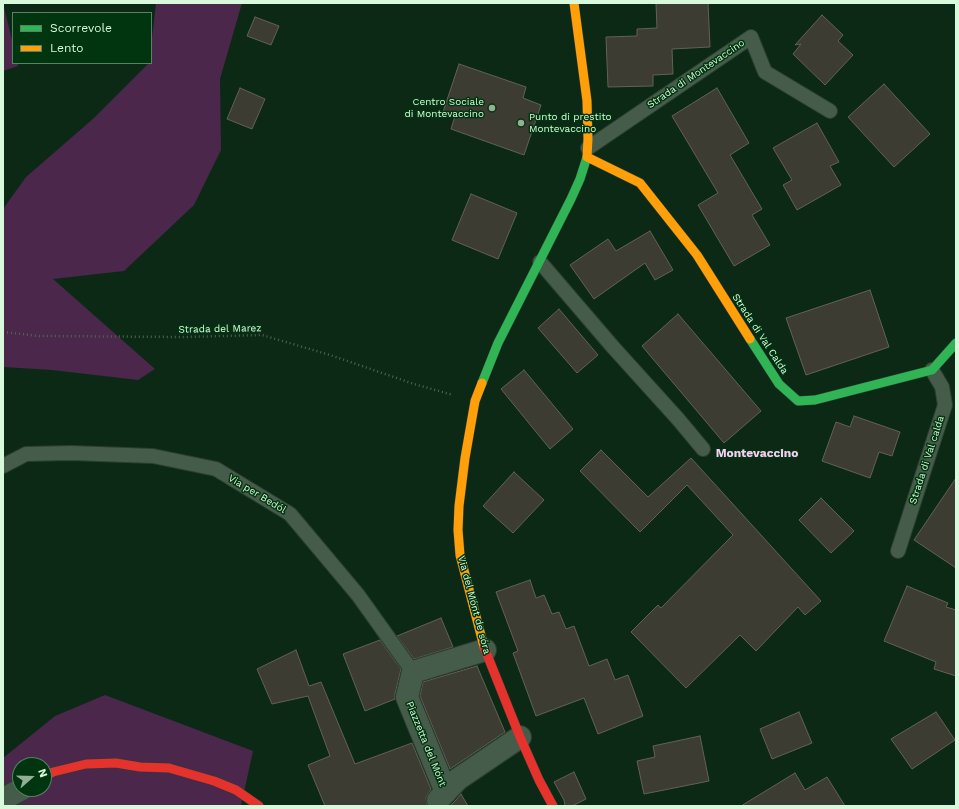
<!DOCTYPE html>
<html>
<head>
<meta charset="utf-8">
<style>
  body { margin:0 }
  #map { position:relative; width:959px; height:809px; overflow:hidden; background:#0c2915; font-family:"Work Sans",sans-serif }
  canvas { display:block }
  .frame { position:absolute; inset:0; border:4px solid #d8f9dc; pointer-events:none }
  .legend { position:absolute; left:12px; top:12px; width:140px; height:52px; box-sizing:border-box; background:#003510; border:1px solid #568362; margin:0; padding:5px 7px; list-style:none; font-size:12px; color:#d8f9dc }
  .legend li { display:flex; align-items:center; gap:8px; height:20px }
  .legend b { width:20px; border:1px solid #568362 }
  .north { position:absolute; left:12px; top:757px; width:40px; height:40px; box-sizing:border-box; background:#003510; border:1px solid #568362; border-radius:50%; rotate:70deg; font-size:11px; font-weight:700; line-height:16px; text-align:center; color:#d8f9dc }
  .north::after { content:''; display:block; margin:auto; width:14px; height:18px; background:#91b096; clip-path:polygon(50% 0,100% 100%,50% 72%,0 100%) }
</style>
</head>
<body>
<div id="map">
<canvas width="959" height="809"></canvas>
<div class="frame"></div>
<ul class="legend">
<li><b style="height:5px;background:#30b455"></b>Scorrevole</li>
<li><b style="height:5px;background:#ff9f0a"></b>Lento</li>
</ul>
<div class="north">N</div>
</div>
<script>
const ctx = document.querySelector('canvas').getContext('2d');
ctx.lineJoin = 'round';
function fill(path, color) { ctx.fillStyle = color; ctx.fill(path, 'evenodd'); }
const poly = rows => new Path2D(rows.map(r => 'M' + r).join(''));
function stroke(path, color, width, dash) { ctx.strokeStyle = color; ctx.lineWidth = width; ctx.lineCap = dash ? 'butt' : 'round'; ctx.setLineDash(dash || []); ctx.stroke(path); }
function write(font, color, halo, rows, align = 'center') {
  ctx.font = font + ' "Work Sans",sans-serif'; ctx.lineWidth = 3; ctx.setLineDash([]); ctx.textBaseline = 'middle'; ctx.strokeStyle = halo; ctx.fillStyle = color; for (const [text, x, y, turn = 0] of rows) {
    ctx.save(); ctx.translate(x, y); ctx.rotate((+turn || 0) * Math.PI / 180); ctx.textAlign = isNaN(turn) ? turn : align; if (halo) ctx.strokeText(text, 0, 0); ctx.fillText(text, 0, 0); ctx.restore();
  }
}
fill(poly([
  [3,3,13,44,13,63,18,63,18,66,3,71],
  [156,3,242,3,220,79,221,150,194,205,124,271,53,279,155,369,138,380,52,370,3,367,3,209,26,177,94,118,149,63,151,63,151,47],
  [105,695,253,751,241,806,3,806,3,758,55,716],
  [20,765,44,765,44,789,20,789]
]), '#4a274b');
const building = poly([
  [656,3,708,3,710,47,672,49,673,74,653,75,653,86,608,87,606,37,637,36,637,29,657,28,656,3],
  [822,15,843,35,838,41,853,55,825,85,793,54,801,44,795,45,822,15],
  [255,17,279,26,271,45,247,36,255,17],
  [459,64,526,87,523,98,541,105,524,155,451,129,455,116,443,112,459,64],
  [884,84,930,134,894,167,848,117,884,84],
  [240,88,265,99,252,129,227,119,240,88],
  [717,88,749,143,730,155,762,209,752,215,770,245,734,266,698,205,718,193,672,116,717,88],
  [817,123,839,162,830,166,841,185,797,210,783,185,792,180,773,148,817,123],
  [471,194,517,213,498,259,452,240,471,194],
  [650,231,673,270,655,280,645,263,594,299,570,265,608,239,616,251,650,231],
  [870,290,889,347,806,375,786,318,870,290],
  [559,309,598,355,577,373,538,328,559,309],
  [678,314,761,411,724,443,642,346,678,314],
  [524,370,573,429,550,449,501,389,524,370],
  [854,416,900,432,892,456,879,452,870,478,822,461,836,422,850,427,854,416],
  [601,450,648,497,691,458,821,601,805,615,798,607,756,651,740,635,686,688,631,632,658,605,661,608,733,535,687,485,640,532,580,471,601,450],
  [514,472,544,500,513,533,483,506,514,472],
  [956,478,956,568,914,540,956,478],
  [821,498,854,531,831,553,799,520,821,498],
  [530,580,536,598,544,595,552,614,559,612,566,629,574,626,589,666,607,659,615,680,628,675,643,716,598,734,584,698,536,716,513,653,518,651,496,592,530,580],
  [907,586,948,603,946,607,956,610,956,676,934,669,936,662,884,641,907,586],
  [441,618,453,647,414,659,397,636,441,618],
  [380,640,401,669,395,694,395,699,365,711,343,654,380,640],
  [296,650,309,686,321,682,355,764,412,743,431,789,426,797,427,806,325,806,308,765,330,756,308,696,272,704,257,669,296,650],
  [477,666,505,732,450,769,420,696,423,682,477,666],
  [799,712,812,743,772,759,760,729,799,712],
  [936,712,955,740,912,769,891,739,936,712],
  [700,736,709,781,644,794,637,761,655,757,653,746,700,736],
  [574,772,586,799,572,806,565,806,564,800,554,782,574,772],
  [795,773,805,790,827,777,845,806,741,806,795,773],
  [461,794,468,806,450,806,456,800,461,794]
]);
fill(building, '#3d3c32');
stroke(building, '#636156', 1);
const lane = poly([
  [588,148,751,37,765,72,830,111],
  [540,262,612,346,678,419,703,449],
  [3,466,26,454,71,453,153,456,216,469,290,514,358,595,413,672],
  [898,551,945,405,942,387,932,370]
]);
const street = poly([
  [446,792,409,702,407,697,413,672,485,650],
  [3,799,22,789],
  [438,800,458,779,520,737]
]);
const fast = poly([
  [750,339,779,384,798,401,815,400,932,370,956,343],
  [482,383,498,343,571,199,580,179,587,157]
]);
const slow = poly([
  [574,3,587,101,588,139,587,157],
  [587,157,640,183,697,255,750,339],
  [482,383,475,401,465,458,459,506,458,530,460,555,484,647]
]);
const jam = poly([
  [484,647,520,737,539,780,553,806],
  [44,777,53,772,86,764,116,763,140,767,169,768,214,781,236,790,259,806]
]);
stroke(lane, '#2b3f30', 16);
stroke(street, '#2b3f30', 24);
stroke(fast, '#2b3f30', 10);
stroke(slow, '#2b3f30', 10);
stroke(jam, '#2b3f30', 10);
stroke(poly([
  [3,332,39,336,184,337,262,335,330,355,414,384,453,395]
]), '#506555', 2.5, [1, 3]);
stroke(lane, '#445c49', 14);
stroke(street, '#445c49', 22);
stroke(fast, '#30b455', 9);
stroke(slow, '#ff9f0a', 9);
stroke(jam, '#e5322d', 9);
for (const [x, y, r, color] of [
  [492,108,4,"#91b096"],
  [521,123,4,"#91b096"]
]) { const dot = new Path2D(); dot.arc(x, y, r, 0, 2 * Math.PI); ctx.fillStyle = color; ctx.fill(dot); stroke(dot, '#003510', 1.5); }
write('10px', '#d8f9dc', '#003510', [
  ["Strada di Montevaccino",696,74,-34],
  ["Strada del Marez",220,329,-1],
  ["Strada di Val Calda",760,334,57],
  ["Strada di Val calda",927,460,-72],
  ["Via per Bedól",257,494,31],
  ["Via del Mónt de sóra",474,605,75],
  ["Piazzetta del Mónt",426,744,68]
]);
write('10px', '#d8f9dc', '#003510', [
  ["Centro Sociale",484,102],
  ["di Montevaccino",484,114],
  ["Punto di prestito",529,117,"left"],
  ["Montevaccino",529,129,"left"]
], 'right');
write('bold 12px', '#fccbf9', '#003510', [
  ["Montevaccino",757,453]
]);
</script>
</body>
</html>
